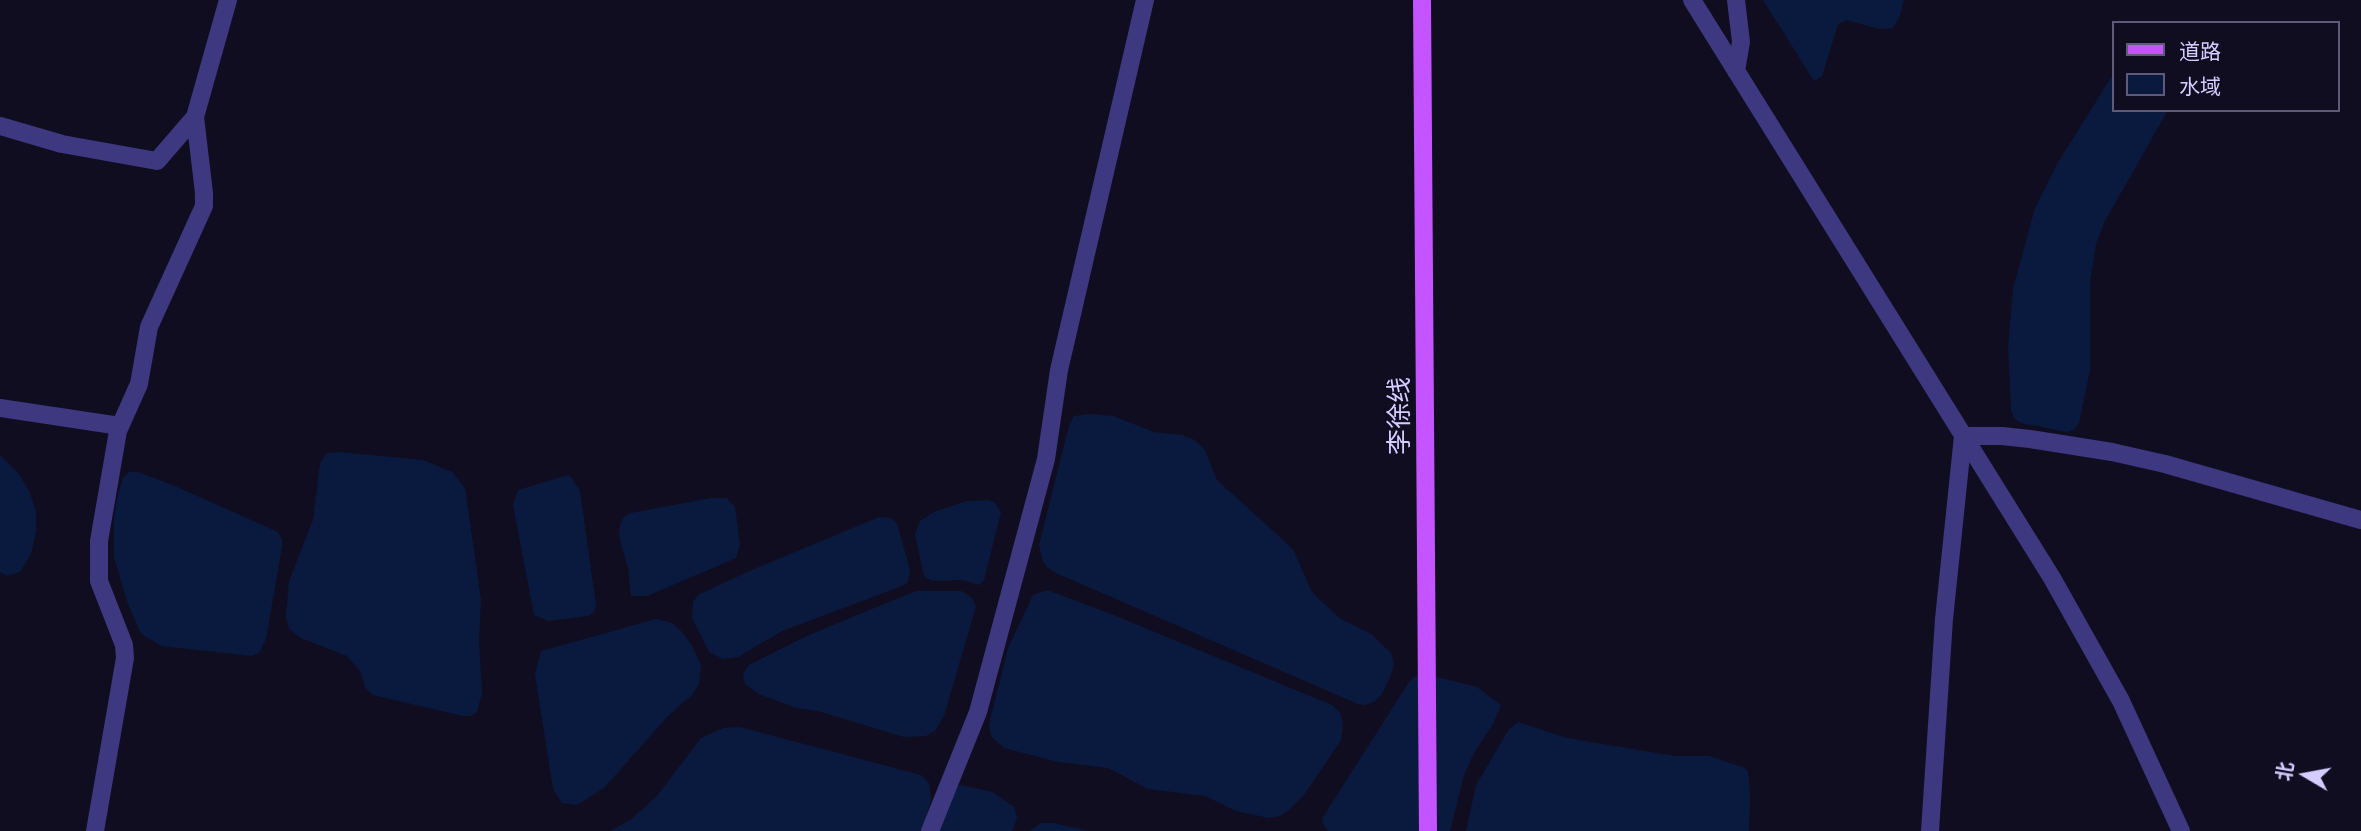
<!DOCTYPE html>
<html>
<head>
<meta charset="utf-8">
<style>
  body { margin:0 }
  #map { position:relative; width:2361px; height:831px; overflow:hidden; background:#110d21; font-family:Commissioner,"Noto Sans SC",sans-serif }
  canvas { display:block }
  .legend { position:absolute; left:2112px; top:21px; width:228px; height:91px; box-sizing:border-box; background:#110d21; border:2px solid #5f5a7a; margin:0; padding:9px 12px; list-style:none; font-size:21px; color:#d4cdff }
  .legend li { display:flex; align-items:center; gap:14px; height:35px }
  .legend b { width:35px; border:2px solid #5f5a7a }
  .north { position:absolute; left:2270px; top:740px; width:70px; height:70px; -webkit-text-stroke:5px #110d21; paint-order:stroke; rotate:280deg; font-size:19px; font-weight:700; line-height:28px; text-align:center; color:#d4cdff }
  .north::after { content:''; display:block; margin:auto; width:24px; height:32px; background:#d4cdff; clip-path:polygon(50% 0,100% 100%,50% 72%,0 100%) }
</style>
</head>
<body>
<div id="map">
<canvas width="2361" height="831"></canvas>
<ul class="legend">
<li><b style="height:9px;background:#c454ff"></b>道路</li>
<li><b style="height:19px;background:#091a3e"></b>水域</li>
</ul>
<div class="north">北</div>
</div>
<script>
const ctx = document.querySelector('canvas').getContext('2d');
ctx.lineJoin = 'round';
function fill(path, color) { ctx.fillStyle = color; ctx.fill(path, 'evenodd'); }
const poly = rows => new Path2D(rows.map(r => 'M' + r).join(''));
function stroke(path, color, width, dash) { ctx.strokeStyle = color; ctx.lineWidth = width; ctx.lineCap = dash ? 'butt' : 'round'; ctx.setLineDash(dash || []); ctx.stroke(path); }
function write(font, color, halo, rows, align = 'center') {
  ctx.font = font + ' Commissioner,"Noto Sans SC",sans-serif'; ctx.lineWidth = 5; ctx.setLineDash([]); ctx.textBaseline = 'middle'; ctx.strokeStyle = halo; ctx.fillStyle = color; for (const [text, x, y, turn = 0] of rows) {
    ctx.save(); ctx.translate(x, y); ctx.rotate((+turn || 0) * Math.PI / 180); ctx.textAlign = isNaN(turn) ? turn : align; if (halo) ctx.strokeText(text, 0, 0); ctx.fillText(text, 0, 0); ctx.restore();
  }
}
fill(poly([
  [1763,0,1904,0,1900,16,1893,28,1879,29,1847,20,1838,24,1822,76,1814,81],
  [2114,73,2114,110,2168,110,2105,221,2096,244,2090,282,2090,370,2079,423,2074,430,2067,432,2021,423,2015,419,2011,411,2008,346,2013,289,2035,208,2057,164],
  [1090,414,1113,416,1154,432,1182,435,1193,439,1205,450,1217,480,1293,549,1311,590,1319,599,1341,619,1371,634,1391,653,1394,664,1391,675,1382,694,1374,702,1364,705,1358,704,1056,573,1047,567,1043,562,1039,545,1069,426,1074,416],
  [339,452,423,460,452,472,465,488,481,599,479,640,482,693,477,712,470,716,463,716,373,695,365,687,360,671,347,656,301,638,289,629,286,617,289,581,313,520,320,463,327,453],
  [0,455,18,473,29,491,36,511,36,532,31,554,20,572,7,576,0,572],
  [129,472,138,472,175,486,278,532,282,539,282,547,266,639,259,653,252,656,162,646,141,634,128,604,114,557,114,518,118,494,123,478],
  [568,475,571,477,580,491,596,605,594,612,588,616,548,621,534,615,513,505,518,490],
  [711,498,727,498,735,507,740,544,736,558,647,596,631,596,628,568,619,536,620,524,624,517,631,513],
  [989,500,995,503,1001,512,984,580,979,585,963,580,933,581,926,578,923,572,915,534,920,521,934,512,967,501],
  [879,517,891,518,897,523,910,570,908,582,902,586,782,631,738,657,723,659,709,652,692,618,693,602,698,595,747,572],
  [916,591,961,591,971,597,976,606,944,716,936,730,926,736,904,737,818,711,796,708,759,694,745,684,743,674,749,665,811,634],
  [1044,591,1050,591,1111,614,1332,705,1340,713,1343,723,1341,740,1304,795,1289,810,1280,816,1269,818,1236,811,1205,796,1148,789,1108,768,1058,762,1004,748,991,736,989,724,1008,648,1033,595],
  [656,619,672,623,681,631,691,644,701,665,699,684,692,695,668,716,604,788,577,805,562,803,553,789,535,674,541,651],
  [1425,674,1477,687,1501,705,1493,724,1474,753,1464,775,1450,831,1328,831,1322,822,1323,817,1409,682,1414,677],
  [1518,722,1567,738,1675,756,1709,756,1745,768,1748,772,1750,794,1749,831,1466,831,1476,785,1509,729],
  [740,727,921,775,929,783,931,800,922,831,610,831,630,820,657,796,701,738,723,728],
  [960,785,993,792,1014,807,1017,818,1012,831,938,831,955,786],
  [1041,823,1053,823,1089,831,1030,831]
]), '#091a3e');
stroke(poly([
  [1692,0,2052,578,2121,701,2181,831],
  [1736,0,1741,42,1736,71],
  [0,126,62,144,157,161,195,117],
  [0,408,120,426],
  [95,831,125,658,124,645,99,581,99,541,118,431,139,384,149,327,204,206,204,193,195,117,228,0],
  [930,831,978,712,1046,459,1059,370,1145,0],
  [1930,831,1944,619,1963,436,2002,436,2030,439,2112,452,2165,464,2361,520]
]), '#3d3880', 18);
stroke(poly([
  [1422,0,1428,831]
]), '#c454ff', 18);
write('26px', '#d4cdff', '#110d21', [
  ["李徐线",1399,416,-90]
]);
</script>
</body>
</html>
